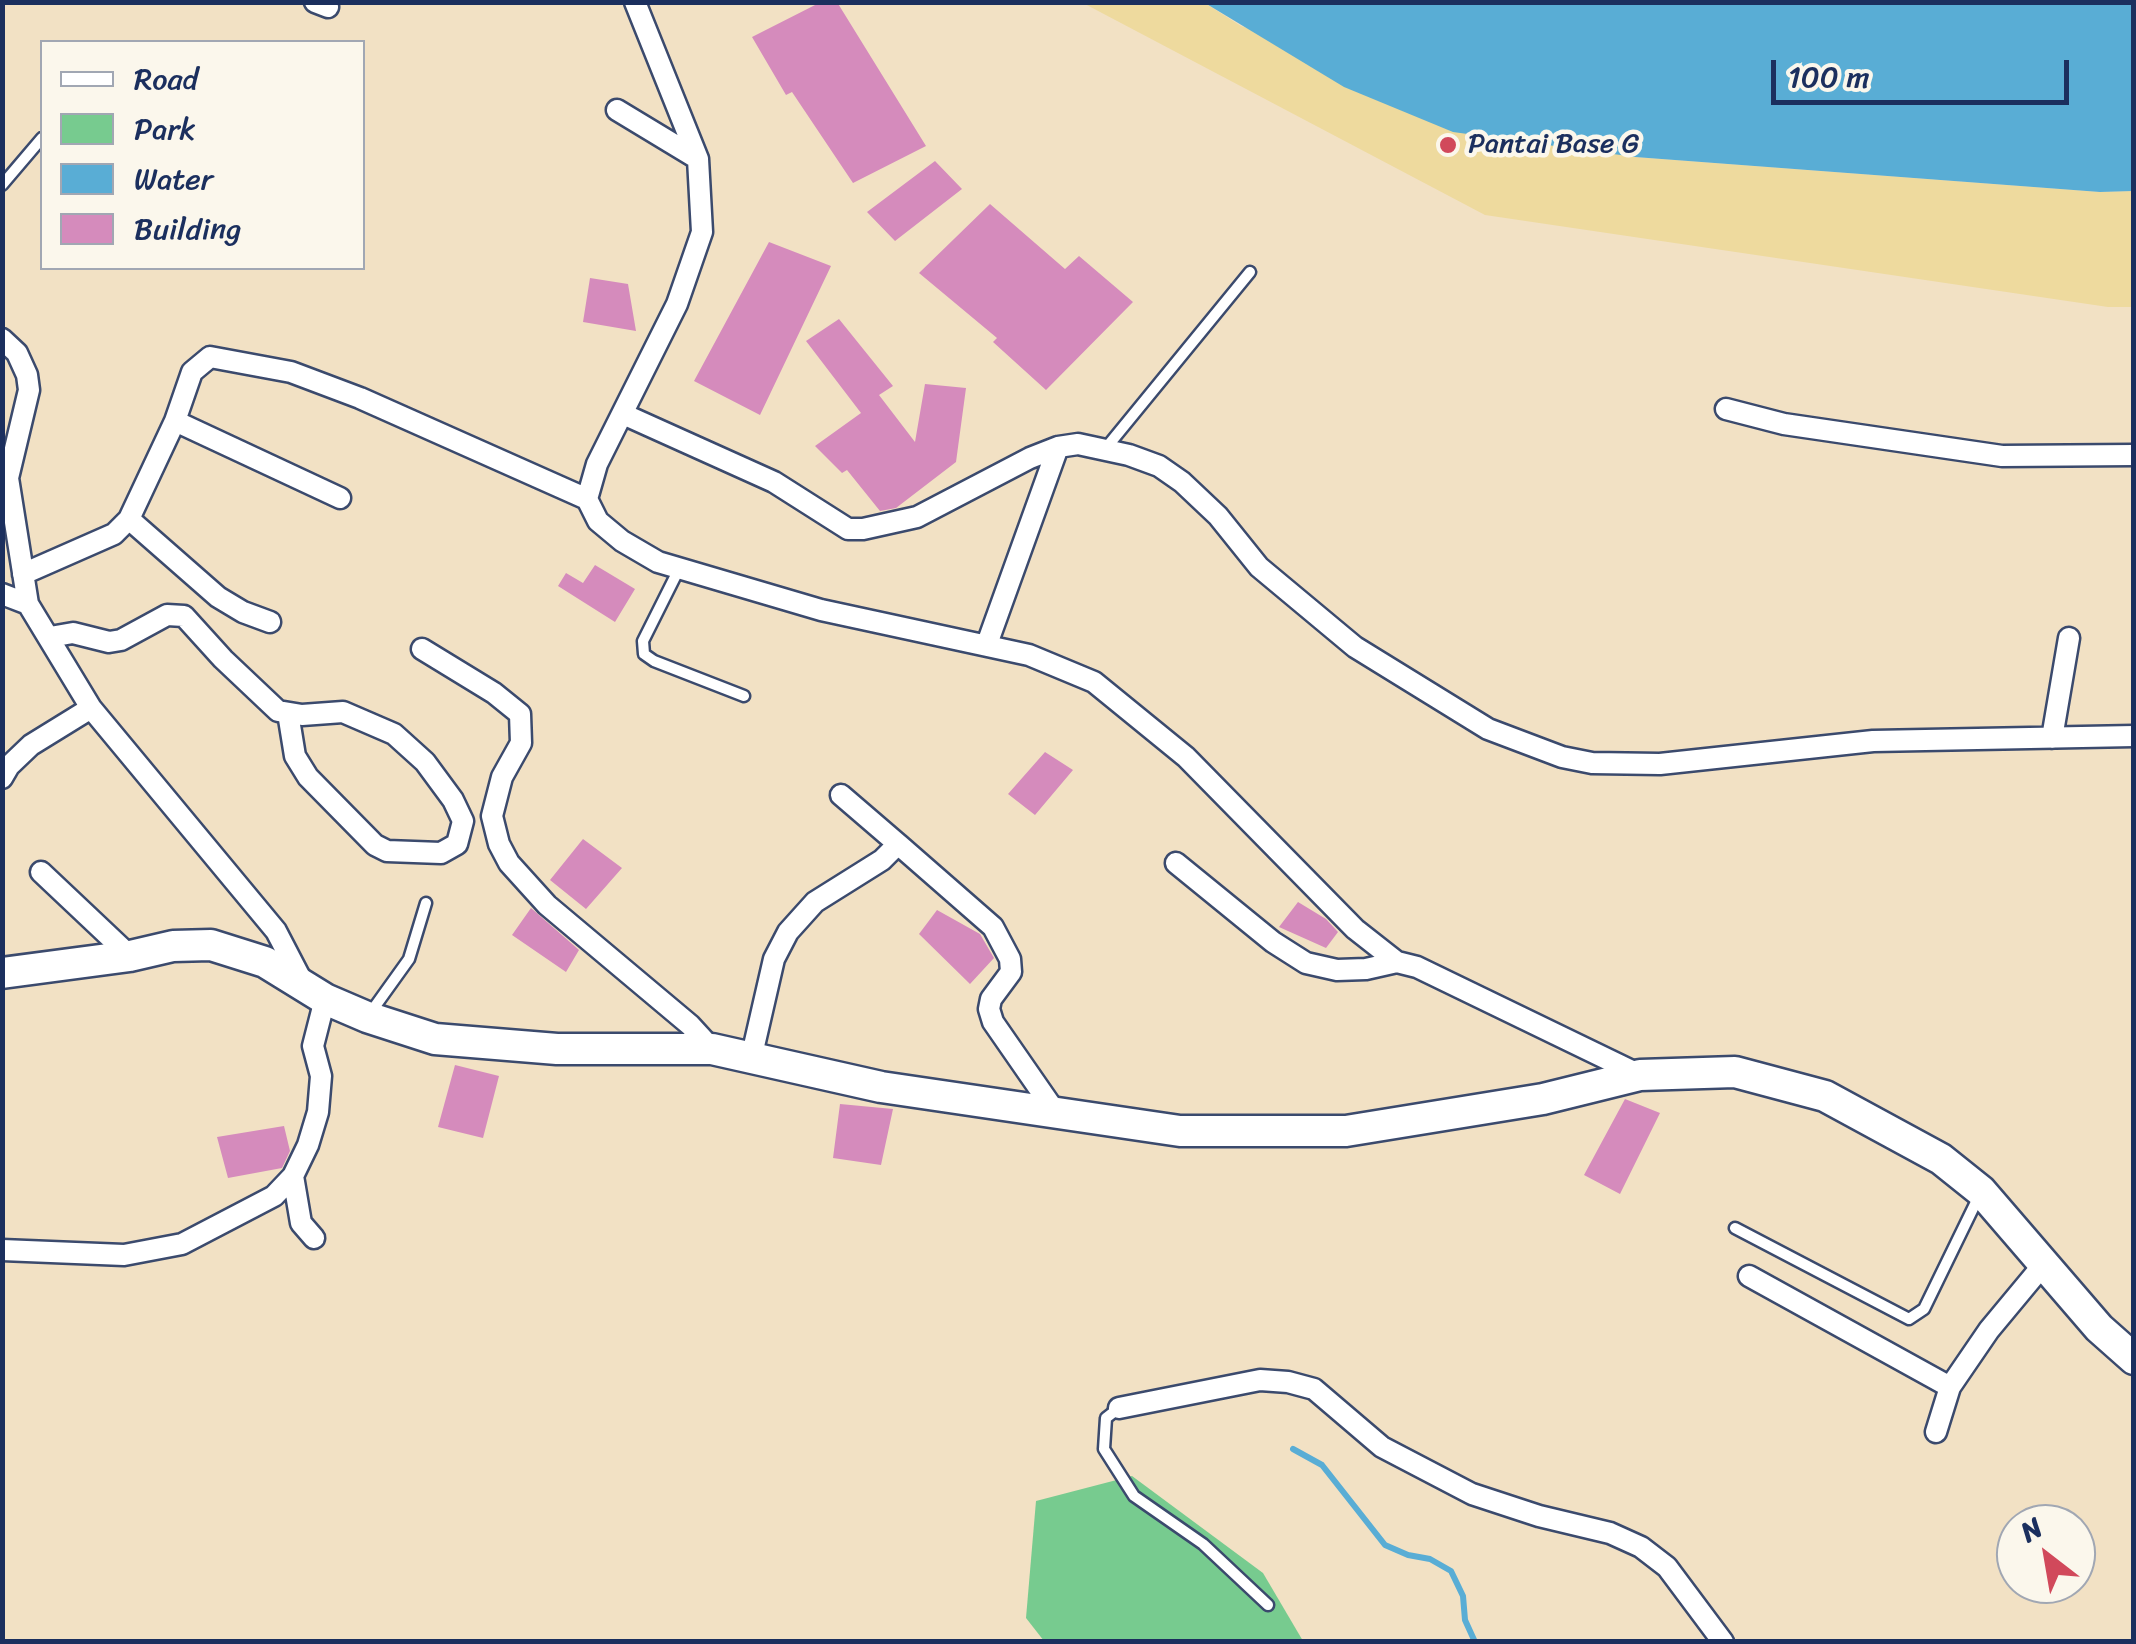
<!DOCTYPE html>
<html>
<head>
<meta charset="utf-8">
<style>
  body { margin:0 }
  #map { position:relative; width:2136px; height:1644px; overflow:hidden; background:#f2e1c4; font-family:Sriracha,sans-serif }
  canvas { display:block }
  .frame { position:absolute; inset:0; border:5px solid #1b2f5e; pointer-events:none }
  .legend { position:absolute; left:40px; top:40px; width:325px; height:230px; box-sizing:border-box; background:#fbf7ec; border:2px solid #a1a7b3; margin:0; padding:12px 18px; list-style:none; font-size:30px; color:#1b2f5e }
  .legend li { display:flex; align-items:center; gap:20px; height:50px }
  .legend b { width:50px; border:2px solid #a1a7b3 }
  .north { position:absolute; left:1996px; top:1504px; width:100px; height:100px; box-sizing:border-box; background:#fbf7ec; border:2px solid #a1a7b3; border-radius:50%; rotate:329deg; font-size:28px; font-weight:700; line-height:40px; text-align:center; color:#1b2f5e }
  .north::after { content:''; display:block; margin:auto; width:35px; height:45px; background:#d1495b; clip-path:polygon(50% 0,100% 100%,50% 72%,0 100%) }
  .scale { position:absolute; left:1771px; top:60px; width:298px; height:45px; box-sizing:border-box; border:5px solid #1b2f5e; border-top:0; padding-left:12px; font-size:30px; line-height:35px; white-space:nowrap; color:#1b2f5e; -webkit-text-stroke:8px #fbf7ec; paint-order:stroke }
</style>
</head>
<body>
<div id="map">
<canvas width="2136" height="1644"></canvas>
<div class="frame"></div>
<ul class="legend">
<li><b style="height:12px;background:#fff"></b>Road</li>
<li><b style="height:28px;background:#77cb8f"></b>Park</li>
<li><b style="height:28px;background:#59add5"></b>Water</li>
<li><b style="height:28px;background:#d58bbc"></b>Building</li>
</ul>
<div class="north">N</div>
<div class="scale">100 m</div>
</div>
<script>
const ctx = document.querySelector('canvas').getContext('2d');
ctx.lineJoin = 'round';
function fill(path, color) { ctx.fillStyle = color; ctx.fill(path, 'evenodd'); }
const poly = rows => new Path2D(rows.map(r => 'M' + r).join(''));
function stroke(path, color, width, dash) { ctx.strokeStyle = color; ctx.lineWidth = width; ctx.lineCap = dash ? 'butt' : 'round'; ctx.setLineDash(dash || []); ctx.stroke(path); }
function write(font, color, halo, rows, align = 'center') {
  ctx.font = font + ' Sriracha,sans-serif'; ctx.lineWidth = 9; ctx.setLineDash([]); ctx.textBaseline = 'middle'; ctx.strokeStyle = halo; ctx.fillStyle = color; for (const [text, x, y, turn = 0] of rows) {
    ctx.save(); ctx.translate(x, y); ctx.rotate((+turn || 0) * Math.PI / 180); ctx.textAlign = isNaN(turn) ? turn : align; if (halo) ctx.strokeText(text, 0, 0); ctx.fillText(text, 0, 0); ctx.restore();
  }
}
fill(poly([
  [1132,1476,1263,1573,1303,1641,1044,1641,1026,1618,1036,1501]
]), '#77cb8f');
fill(poly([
  [1083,3,1205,3,1241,26,1635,157,2100,192,2133,191,2133,307,2108,307,1485,215]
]), '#eeda9e');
fill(poly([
  [1205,3,2133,3,2133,191,2100,192,1635,157,1453,132,1344,87]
]), '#59add5');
stroke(poly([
  [1293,1449,1322,1465,1385,1545,1408,1555,1430,1559,1451,1571,1463,1596,1465,1620,1475,1642]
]), '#59add5', 6);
fill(poly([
  [821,2,837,2,926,146,853,183,792,92,786,95,752,37],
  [935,161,962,189,895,241,867,212],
  [990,204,1065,269,1079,256,1133,302,1046,390,993,342,997,338,919,273],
  [769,242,831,266,760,415,694,381],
  [590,278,628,284,636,331,583,322],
  [839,319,893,386,879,395,915,442,925,384,966,388,956,462,896,508,880,511,847,470,842,473,815,446,861,413,806,341],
  [595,565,635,589,615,622,558,586,566,573,583,583],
  [1045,752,1073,770,1035,815,1008,794],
  [583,839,622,868,586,909,550,880],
  [1298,902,1326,919,1338,932,1326,948,1279,927],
  [531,908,579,950,566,972,512,935],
  [937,910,980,934,994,958,970,984,919,934],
  [455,1065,499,1076,483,1138,438,1127],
  [1625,1099,1660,1113,1620,1194,1584,1175],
  [840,1104,893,1109,881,1165,833,1158],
  [284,1126,290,1151,282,1168,228,1178,217,1137]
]), '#d58bbc');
const lane = poly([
  [2,185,42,138],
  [1106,448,1250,272],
  [679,569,643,641,644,654,654,661,744,696],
  [371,1012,409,959,426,903],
  [1735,1228,1909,1319,1924,1309,1979,1196],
  [1119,1408,1106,1418,1104,1449,1134,1496,1203,1544,1268,1605]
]);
const street = poly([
  [315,2,328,7],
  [635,2,698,159,702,232,677,304,597,464,587,499,598,521,622,541,658,562,821,610,1029,655,1094,682,1186,757,1355,929,1397,962,1417,967,1640,1075],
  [617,110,698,159],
  [2,339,17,353,27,375,29,390,8,478,28,604,91,708,276,931,303,983],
  [1726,409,1784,424,2002,456,2134,455],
  [623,414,774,482,848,529,863,529,917,517,1030,458,1058,447,1078,444,1129,455,1159,466,1182,482,1218,516,1259,567,1355,647,1488,729,1562,757,1592,763,1660,764,1873,741,2134,736],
  [175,421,340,498],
  [129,519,218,597,243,612,270,622],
  [23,574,114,534,129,519,175,421,192,372,210,357,291,372,360,398,587,499],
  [2,594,28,604],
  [50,637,73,633,109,642,121,640,167,615,184,616,223,659,278,711,302,715,343,712,394,734,425,762,453,800,463,821,457,844,441,853,387,851,375,845,308,777,295,756,288,713],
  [987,644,1058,447],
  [422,649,494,693,520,714,521,743,502,777,492,816,499,844,509,863,547,905,690,1025,712,1049],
  [2052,738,2069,638],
  [2,778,9,766,31,745,91,708],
  [898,844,993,927,1010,959,1011,972,991,999,989,1009,993,1022,1054,1110],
  [1176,863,1273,942,1306,963,1337,970,1366,969,1397,962],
  [41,872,130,956],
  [751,1059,774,959,788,932,815,902,882,860,898,844,841,795],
  [293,1176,301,1223,314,1238],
  [2,1250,124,1255,182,1244,274,1196,293,1176,308,1145,318,1112,321,1076,313,1046,325,999],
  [1749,1276,1950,1387],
  [1119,1408,1260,1380,1288,1382,1314,1389,1382,1447,1472,1494,1539,1516,1610,1533,1641,1547,1667,1567,1723,1642],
  [1936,1432,1950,1387,1989,1330,2043,1265]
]);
const secondary = poly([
  [2,973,130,956,173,946,211,945,265,962,325,999,367,1017,435,1039,557,1049,712,1049,881,1087,1180,1131,1346,1131,1543,1099,1640,1075,1735,1072,1825,1096,1941,1159,1981,1191,2099,1328,2134,1359]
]);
stroke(lane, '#3b4a6d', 15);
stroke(street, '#3b4a6d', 25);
stroke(secondary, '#3b4a6d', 35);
stroke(lane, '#fff', 10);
stroke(street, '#fff', 20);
stroke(secondary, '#fff', 30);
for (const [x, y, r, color] of [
  [1448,145,10,"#d1495b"]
]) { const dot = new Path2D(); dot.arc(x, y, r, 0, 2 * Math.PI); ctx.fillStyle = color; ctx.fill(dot); stroke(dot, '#fbf7ec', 4); }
write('28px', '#1b2f5e', '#fbf7ec', [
  ["Pantai Base G",1468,145]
], 'left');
</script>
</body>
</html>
